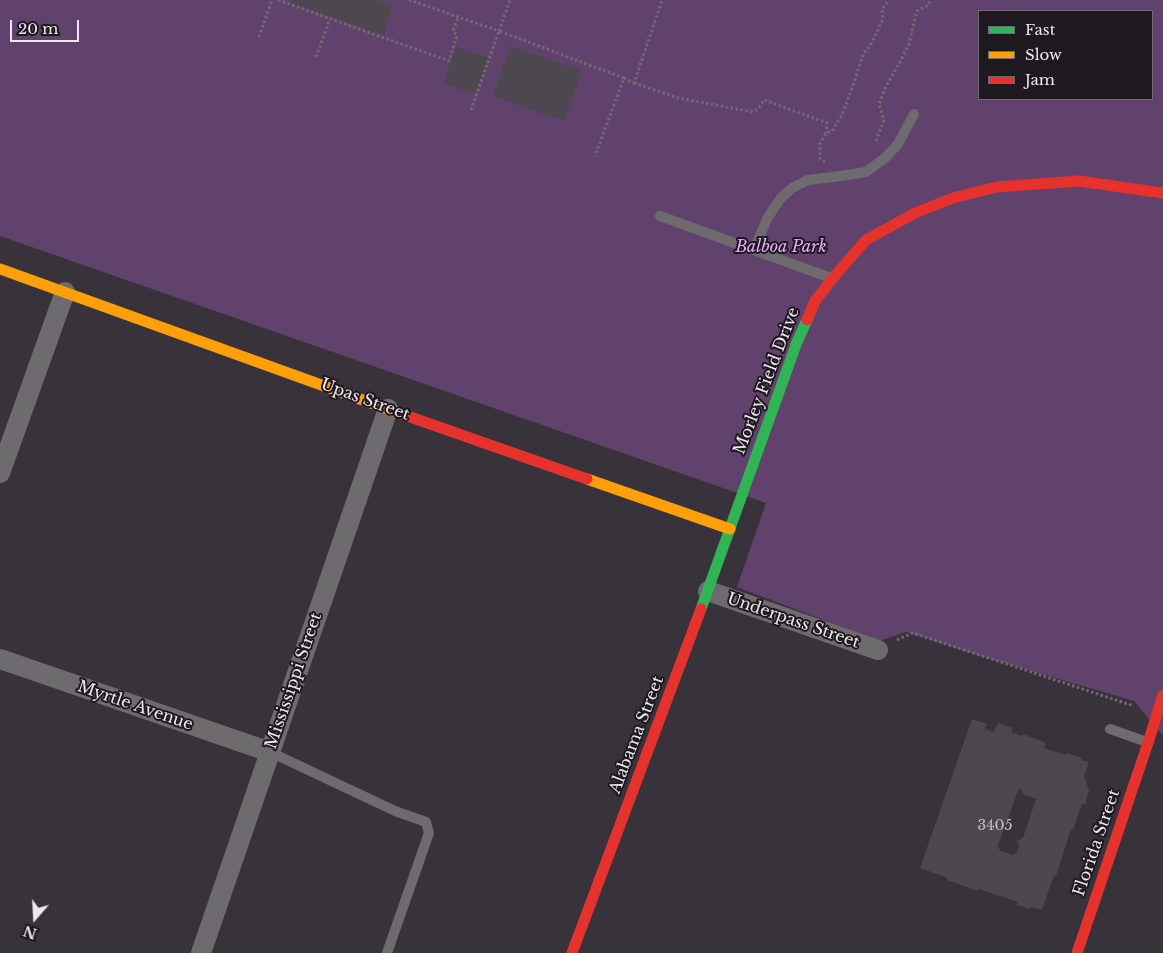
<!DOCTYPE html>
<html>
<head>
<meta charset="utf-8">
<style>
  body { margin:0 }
  #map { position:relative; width:1163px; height:953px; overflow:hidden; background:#38323a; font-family:"Libre Baskerville",serif }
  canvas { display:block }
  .legend { position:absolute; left:978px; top:10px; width:175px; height:90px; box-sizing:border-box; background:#1e191f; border:1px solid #716b73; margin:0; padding:6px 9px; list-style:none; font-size:15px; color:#ede7f0 }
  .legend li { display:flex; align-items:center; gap:10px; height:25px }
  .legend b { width:25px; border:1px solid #716b73 }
  .north { position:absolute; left:10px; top:893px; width:50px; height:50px; -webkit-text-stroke:4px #1e191f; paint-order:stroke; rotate:199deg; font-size:14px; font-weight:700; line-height:20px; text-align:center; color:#ede7f0 }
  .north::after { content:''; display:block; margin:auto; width:18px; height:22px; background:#ede7f0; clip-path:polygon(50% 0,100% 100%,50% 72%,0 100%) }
  .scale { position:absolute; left:10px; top:20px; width:69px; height:22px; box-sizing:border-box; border:2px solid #ede7f0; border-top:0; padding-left:6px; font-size:15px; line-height:18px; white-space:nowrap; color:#ede7f0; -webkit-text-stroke:4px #1e191f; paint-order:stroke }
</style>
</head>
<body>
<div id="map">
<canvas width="1163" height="953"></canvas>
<ul class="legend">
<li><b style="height:6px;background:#30b455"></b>Fast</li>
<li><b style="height:6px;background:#ff9f0a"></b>Slow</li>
<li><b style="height:6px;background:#e5322d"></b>Jam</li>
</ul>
<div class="north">N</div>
<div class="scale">20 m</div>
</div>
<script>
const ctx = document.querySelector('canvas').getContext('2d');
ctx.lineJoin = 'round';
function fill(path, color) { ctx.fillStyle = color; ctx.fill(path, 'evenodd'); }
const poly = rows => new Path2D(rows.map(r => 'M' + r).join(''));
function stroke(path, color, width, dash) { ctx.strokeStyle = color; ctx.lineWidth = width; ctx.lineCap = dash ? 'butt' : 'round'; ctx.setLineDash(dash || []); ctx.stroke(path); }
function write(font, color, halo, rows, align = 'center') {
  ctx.font = font + ' "Libre Baskerville",serif'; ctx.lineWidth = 4; ctx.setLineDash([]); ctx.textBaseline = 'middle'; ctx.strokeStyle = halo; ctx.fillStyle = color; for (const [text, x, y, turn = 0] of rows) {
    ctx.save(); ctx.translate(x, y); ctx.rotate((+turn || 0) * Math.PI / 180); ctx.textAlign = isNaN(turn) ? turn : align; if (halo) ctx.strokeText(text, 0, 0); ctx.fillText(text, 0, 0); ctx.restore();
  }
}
fill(poly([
  [0,0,1163,0,1163,736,1134,701,980,656,906,632,879,641,737,587,766,503,0,236],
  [979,11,1152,11,1152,99,979,99]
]), '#61426c');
fill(poly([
  [291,0,377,0,393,6,383,36,290,2],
  [510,46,582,71,564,121,493,96],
  [456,47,488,58,476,94,443,83],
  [972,719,987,724,985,729,994,732,998,723,1012,728,1011,732,1022,736,1023,734,1046,743,1044,748,1066,755,1066,753,1082,758,1081,760,1089,762,1084,776,1089,790,1085,804,1082,804,1073,830,1071,829,1056,876,1054,875,1042,910,1031,907,1030,909,1017,905,1018,902,979,889,978,891,947,880,948,878,920,868],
  [1019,788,1021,789,1024,795,1036,799,1023,838,1017,841,1019,845,1017,852,1013,855,1000,851,998,845]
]), '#4d484f');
stroke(poly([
  [278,0,449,61,457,36,453,31,458,17],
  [409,0,499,31,510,0],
  [259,37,272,0],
  [316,57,330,19],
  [624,78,634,83,662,0],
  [634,83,678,98,753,112,759,108,764,100,827,123,826,133],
  [471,110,499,31,624,78,595,156],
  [876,141,884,120,879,104,885,88,900,62,909,44,917,11,929,5,930,0],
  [825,162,820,159,820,144,826,133,832,131,842,115,856,77,863,54,870,46,883,19,882,9,889,0],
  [897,640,913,633,1134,706]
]), '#6e6b70', 3, [2.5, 2.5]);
stroke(poly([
  [660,216,831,278],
  [754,249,768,217,781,198,792,188,808,180,841,176,866,172,885,158,898,144,914,114],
  [1110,729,1147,742],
  [270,752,395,811,426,822,429,833,387,953]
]), '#6e6b6f', 10);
stroke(poly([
  [0,473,65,292],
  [708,591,878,650],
  [0,659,270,752],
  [201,953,388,409]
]), '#6e6b6f', 20);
stroke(poly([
  [701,609,797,342,807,320]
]), '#30b455', 11);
stroke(poly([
  [0,269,396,412],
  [587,479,730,529]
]), '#ff9f0a', 11);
stroke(poly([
  [807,320,815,301,833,278,866,240,915,213,953,198,996,187,1079,181,1163,193],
  [396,412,587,479],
  [572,953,701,609],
  [1077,953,1148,743,1163,695]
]), '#e5322d', 11);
write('14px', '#c5bfc8', null, [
  ["3405",995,826]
]);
write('italic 16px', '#e9adff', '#1e191f', [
  ["Balboa Park",781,247]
]);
write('16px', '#ede7f0', '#1e191f', [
  ["Morley Field Drive",767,381,-69],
  ["Upas Street",365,400,20],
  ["Underpass Street",793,621,19],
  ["Mississippi Street",294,681,-71],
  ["Myrtle Avenue",135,706,19],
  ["Alabama Street",637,735,-69],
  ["Florida Street",1097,843,-71]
]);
</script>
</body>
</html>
